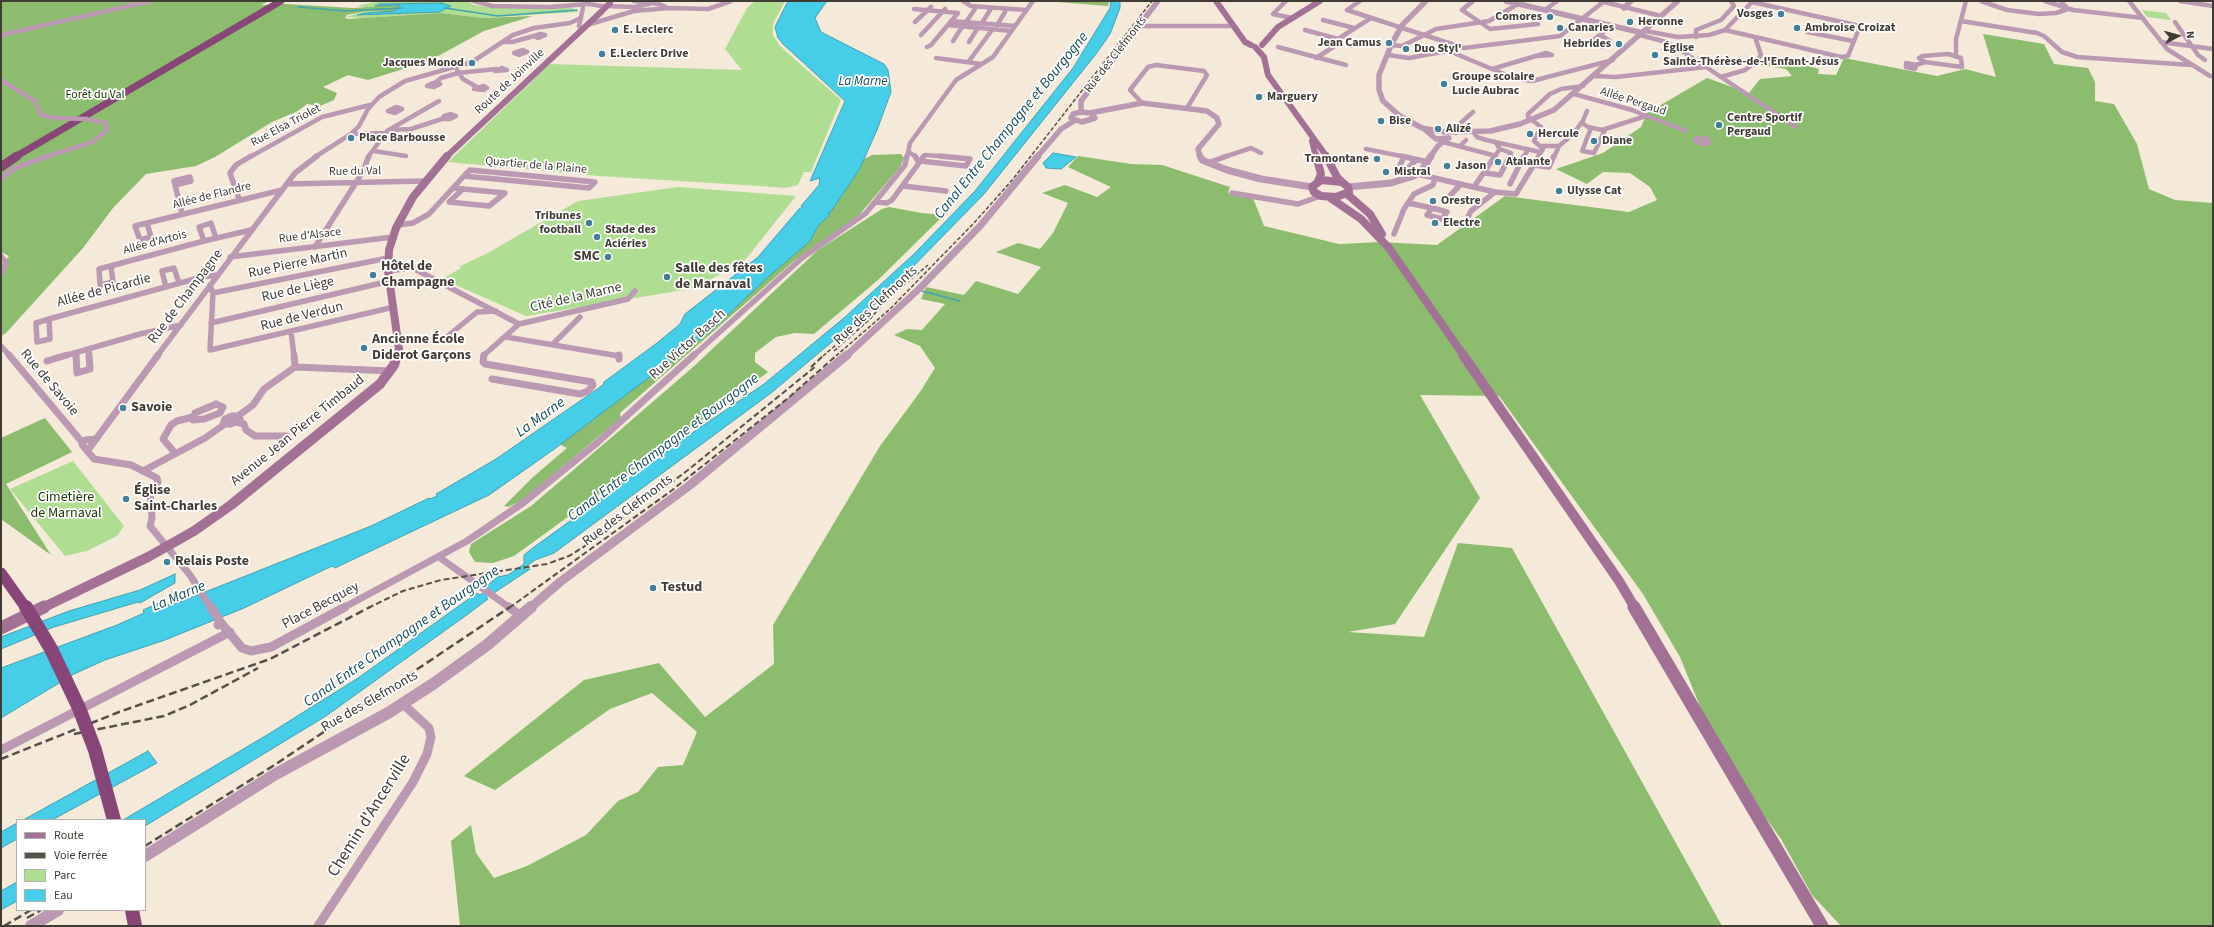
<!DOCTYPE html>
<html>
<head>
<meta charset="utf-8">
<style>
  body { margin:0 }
  #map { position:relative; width:2214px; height:927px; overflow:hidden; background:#f5e9d9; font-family:"Source Sans 3",sans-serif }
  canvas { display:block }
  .frame { position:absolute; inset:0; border:2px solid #403c35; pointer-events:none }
  .legend { position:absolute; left:16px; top:819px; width:130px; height:92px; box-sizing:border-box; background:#fff; border:1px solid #b3b1ae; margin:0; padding:5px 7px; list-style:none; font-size:12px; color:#403c35 }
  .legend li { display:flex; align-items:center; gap:8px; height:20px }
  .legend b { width:20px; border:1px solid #b3b1ae }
  .north { position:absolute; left:2158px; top:16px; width:40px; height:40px; -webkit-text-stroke:3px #fff; paint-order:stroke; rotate:84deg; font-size:11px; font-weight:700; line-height:16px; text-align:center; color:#403c35 }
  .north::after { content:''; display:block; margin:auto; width:14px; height:18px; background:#403c35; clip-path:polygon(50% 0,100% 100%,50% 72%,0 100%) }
</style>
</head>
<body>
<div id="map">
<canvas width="2214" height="927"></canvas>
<div class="frame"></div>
<ul class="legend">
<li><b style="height:5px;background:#a37196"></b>Route</li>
<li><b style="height:5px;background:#555048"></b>Voie ferrée</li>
<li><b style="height:11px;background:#afde93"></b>Parc</li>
<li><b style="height:11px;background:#46cde7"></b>Eau</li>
</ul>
<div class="north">N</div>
</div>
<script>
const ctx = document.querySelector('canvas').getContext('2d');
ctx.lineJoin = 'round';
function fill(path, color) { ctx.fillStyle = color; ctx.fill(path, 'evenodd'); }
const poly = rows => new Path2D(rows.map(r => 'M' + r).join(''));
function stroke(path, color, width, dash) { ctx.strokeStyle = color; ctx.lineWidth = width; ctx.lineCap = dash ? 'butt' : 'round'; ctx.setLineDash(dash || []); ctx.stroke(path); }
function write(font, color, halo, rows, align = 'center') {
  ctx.font = font + ' "Source Sans 3",sans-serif'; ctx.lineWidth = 3.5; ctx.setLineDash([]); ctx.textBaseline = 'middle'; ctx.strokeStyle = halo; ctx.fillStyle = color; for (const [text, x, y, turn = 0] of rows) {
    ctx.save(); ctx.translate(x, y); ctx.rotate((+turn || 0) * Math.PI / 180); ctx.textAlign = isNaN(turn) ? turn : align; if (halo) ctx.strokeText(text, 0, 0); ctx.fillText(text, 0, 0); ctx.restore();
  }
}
fill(poly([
  [379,1,469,1,474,5,488,7,572,8,579,12,483,18,440,13,364,18,345,17,367,11,394,11,357,6],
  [755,1,785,1,773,24,773,35,780,46,841,100,811,172,804,172,798,185,786,188,744,185,599,176,448,162,550,64,742,70,725,49,747,8],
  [2142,10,2166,13,2171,20,2147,17],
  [678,187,796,196,746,259,739,263,740,266,731,268,696,288,526,316,442,279,461,268,460,266,486,254,578,201],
  [73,461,124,526,117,536,87,551,65,556,10,489]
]), '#afde93');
fill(poly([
  [1,1,269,1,261,5,286,4,353,8,399,5,400,8,394,11,367,11,347,15,345,18,348,19,440,13,483,18,533,16,484,31,429,61,368,80,348,75,323,87,337,93,334,100,320,106,307,104,298,111,272,122,215,157,196,166,146,174,113,208,83,248,6,333,1,336,1,266,9,256,1,252],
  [1044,1,1109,1,1108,6],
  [1983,34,2044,44,2054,64,2088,68,2095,82,2095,101,2114,104,2137,144,2149,189,2175,200,2213,203,2213,926,1841,926,1812,895,1781,839,1718,751,1680,657,1643,594,1499,396,1420,395,1480,498,1395,624,1348,632,1424,637,1458,543,1512,548,1722,926,460,926,451,841,471,825,476,853,494,878,527,866,586,835,618,801,638,792,658,767,683,765,697,732,652,693,610,709,495,790,464,776,584,680,659,663,705,717,774,664,773,625,880,446,920,392,935,368,920,346,894,335,907,329,922,330,945,304,921,299,926,287,964,295,976,281,1018,294,1041,267,996,252,1018,243,1040,249,1053,233,1068,203,1042,193,1065,185,1097,197,1111,187,1068,167,1078,156,1131,164,1162,165,1230,187,1228,193,1253,198,1264,226,1339,244,1380,242,1437,245,1505,196,1629,212,1657,200,1650,187,1630,173,1603,172,1587,184,1556,169,1603,153,1641,127,1647,113,1707,78,1749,93,1760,79,1792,76,1786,69,1756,64,1766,57,1785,63,1794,62,1819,69,1818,74,1836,75,1844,58,1937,76,1965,69,1996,77],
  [901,154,904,158,900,167,859,215,794,261,620,413,621,418,521,501,508,507,504,506,533,477,567,448,557,443,655,369,860,161,872,155],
  [889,207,922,213,944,215,878,280,814,334,795,333,776,337,755,353,755,362,768,372,514,556,493,563,475,562,469,552,471,544,531,506,619,431,693,367,818,250,882,209],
  [45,418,72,452,6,484,51,555,1,519,1,438]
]), '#8cbd6e');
const water = poly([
  [788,1,827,1,815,18,821,32,884,64,888,70,891,92,877,130,859,170,832,210,828,213,830,214,818,226,810,241,768,277,712,330,553,450,489,495,335,568,332,566,244,608,165,640,105,660,74,674,1,718,1,721,1,668,117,625,144,613,143,610,159,603,169,605,177,603,243,577,371,526,429,498,430,499,437,496,436,494,496,459,603,385,604,382,657,343,680,324,685,314,758,257,799,209,803,207,801,206,819,185,820,178,810,181,845,101,783,44,778,38,775,27,788,1],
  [1111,1,1120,1,1120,8,1110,34,1096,54,984,194,896,284,851,326,771,393,554,553,535,560,523,569,530,569,494,593,492,592,486,596,488,599,468,614,326,716,145,826,145,820,123,820,267,735,358,678,477,593,480,595,488,589,486,587,497,577,508,575,524,564,524,555,534,547,692,433,764,384,845,317,914,254,975,191,1073,68,1110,8,1111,1],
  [441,3,451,6,439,12,357,15,366,13,394,11,400,8,399,5,375,6,380,4,441,3],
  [1053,153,1076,157,1061,169,1046,168,1043,163,1053,153],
  [175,574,175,583,140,603,138,602,54,627,1,649,1,637,69,611,140,590,175,574],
  [148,751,157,763,52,820,23,820,148,751],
  [17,823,17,839,1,848,1,832,17,823],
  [17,882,17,901,1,910,1,891,17,882]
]);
fill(water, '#46cde7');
stroke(water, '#44a2b2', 1);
stroke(poly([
  [298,7,346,11,402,8],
  [445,8,498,16,577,10],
  [922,291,960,301]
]), '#44a2b2', 1.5);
stroke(poly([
  [474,1,492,6,550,7,589,4,601,6],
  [634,1,659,4,666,7],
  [963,1,971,6,1026,10],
  [1286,1,1273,14,1292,18],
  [1473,1,1462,10,1490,29,1538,24],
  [1600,1,1661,16],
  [1981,1,2007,10,2039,14,2056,13,2068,9,2061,1],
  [2045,1,2073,10,2143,18],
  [2129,1,2167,49,2210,76],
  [2180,1,2213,6],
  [603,6,635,7,649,4],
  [583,8,579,26,583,29],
  [914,9,958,13,931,45,927,47],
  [1347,10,1464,48,1560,36,1602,3],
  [1347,10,1360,1],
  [1545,10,1557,1],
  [1323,20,1354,28],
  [951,21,1015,26],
  [1961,21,2037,33,2044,36,2062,52,2077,57,2191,65],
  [915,22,931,7],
  [966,22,975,9],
  [2175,22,2198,55,2205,60],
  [982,23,990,10],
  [587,25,634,11,670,8,708,9,731,1],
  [948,25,1011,31],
  [997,25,1005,12],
  [1139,26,1234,26],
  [1305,30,1338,39],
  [1725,30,1841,57,1848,56,1860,26,1752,2],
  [1645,31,1678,37,1709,35,1725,30,1753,1],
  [1807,32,1853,41],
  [540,34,545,35,538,38,534,36,540,34],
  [1,35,151,1],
  [921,35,945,9],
  [1600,35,1610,41,1608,45,1602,47],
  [1640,35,1666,42,1676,47,1796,127],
  [1696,37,1696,30,1721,20,1734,6,1731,1],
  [953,41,962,27],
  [1592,41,1611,26],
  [502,42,512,42,534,36],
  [969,42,977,29],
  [2161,42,2213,49],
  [1391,45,1402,46,1436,29,1489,21,1518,4],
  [1278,47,1346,65],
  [523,50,527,52,519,55,514,53,523,50],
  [1449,51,1516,79,1532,81,1613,60],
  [1948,54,1961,58,1962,67,1925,62,1919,58,1922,56,1948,54],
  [1388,55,1409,58,1452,50],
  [1956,55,1956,39,1966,1],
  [936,58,981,64],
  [1316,58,1341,42,1338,39,1371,18],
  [969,61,992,30],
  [1906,63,1916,65,1915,69,1906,67,1906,63],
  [1916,65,1925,62],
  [502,68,507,70,495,71,502,68],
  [1492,69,1546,53,1552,55,1537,56],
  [457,70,463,79,477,87],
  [1594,76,1616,77,1706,67],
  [1721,77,1745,70,1757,61,1761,55,1755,37],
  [1,80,35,101,41,115,56,118],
  [433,83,437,83,440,84,434,87,427,86,433,83],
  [435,83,441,78,458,73,496,69],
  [484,86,487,88,484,90,474,89,484,86],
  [1574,94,1632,110,1686,131],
  [1142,103,1130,90,1148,67,1156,65,1204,71,1207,75,1187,108],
  [396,107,402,109,395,113,388,111,396,107],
  [1587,111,1582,123,1588,127,1602,130,1646,116],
  [451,114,456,116,450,119,442,119,444,116,451,114],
  [1591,128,1582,151,1594,153,1605,130],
  [411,129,442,119],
  [389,130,411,129,407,137,408,140,427,137],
  [1456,133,1455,128,1473,112],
  [1474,133,1477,137,1486,140,1540,152],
  [351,134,386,133],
  [1696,138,1707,139,1709,143,1700,144,1695,140,1696,138],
  [1443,142,1496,156],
  [1460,146,1466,140],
  [1541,146,1559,146],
  [1366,149,1406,157],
  [1500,149,1511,153,1510,157],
  [374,151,406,156],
  [909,152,916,157],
  [45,157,93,142,107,130,106,123,87,119],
  [250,157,322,117,370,105],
  [315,157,351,134,359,126,368,109,379,97,405,81,472,62,513,35,534,28,570,23,581,18],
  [368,157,387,131,439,101],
  [907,157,910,143,956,80,993,57,1033,1],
  [923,157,925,155,952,157],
  [1224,157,1251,148,1261,153],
  [1494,157,1500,149,1495,142],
  [1524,157,1528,149],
  [1538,157,1543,149,1534,141,1541,127,1528,117,1528,114,1550,94,1561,89,1583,86],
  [1554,157,1559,146,1573,134,1582,122]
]), '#bc99b2', 4.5);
stroke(poly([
  [1401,156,1428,162],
  [1404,157,1399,167,1406,170,1416,160],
  [920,161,966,166,970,159,940,156],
  [920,161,924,156],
  [919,163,920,161],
  [1208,163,1227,156],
  [1533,165,1549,167,1554,156],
  [470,170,595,182,589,188,464,176,470,170],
  [1485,173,1500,175,1510,156],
  [1417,174,1495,192,1516,194,1539,156],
  [190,177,191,181,175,185,174,181,190,177],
  [1,179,13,169,48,156],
  [287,184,425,181],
  [1510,184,1524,156],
  [175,185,182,213],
  [903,186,946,191],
  [1474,187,1495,156],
  [453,188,505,193,489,206,449,202,463,189],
  [1232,193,1298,204,1321,196],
  [239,199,230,173,236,165,251,156],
  [1446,200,1461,184],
  [876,202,887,203,892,200,919,163,915,156],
  [1408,203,1432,208],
  [1432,208,1447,212,1442,219,1427,215,1432,208],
  [1467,219,1471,211,1495,192],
  [147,223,151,237,140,240,135,226,147,223],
  [147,223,282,190],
  [398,225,413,223,429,214,464,176],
  [1394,234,1404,209,1414,194,1433,185,1435,178],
  [216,238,211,223,199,227,204,241,251,230],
  [315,247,362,173,369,156],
  [1,256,6,263,1,273],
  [230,257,393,237],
  [388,263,407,265,519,324],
  [111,266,113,282,100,285,99,269,204,241],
  [388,271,411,268],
  [210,285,213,293,210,350,394,307],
  [166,287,162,271,174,268,179,283],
  [213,293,388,258],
  [49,319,50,339,37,342,36,323,49,319],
  [49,319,202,277,217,275],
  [211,323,390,281],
  [519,324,628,299,635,291],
  [291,331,294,356],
  [448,336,477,312,496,311],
  [506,337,619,356],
  [553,344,580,317],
  [1,346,10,356],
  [89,349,89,356],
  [76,353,76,356],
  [64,356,140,334,181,325],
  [157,356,295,173,317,156],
  [483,356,519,324],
  [693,356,802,258,866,213,905,165,907,156]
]), '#bc99b2', 5.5);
stroke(poly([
  [9,355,82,442],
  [76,355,77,373,90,369,89,355],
  [294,355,295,367],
  [484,355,483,362,485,364,592,382,593,385,588,391,580,394,492,379],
  [619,355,619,359],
  [47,361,67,355],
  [216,404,223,407,220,413,204,419,193,420,195,413,216,404],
  [232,416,238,416,240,419,231,424,223,424,225,419,232,416],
  [238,416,253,405,264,389,295,367,391,371],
  [236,422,244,424,246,430,255,436,287,436],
  [83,446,94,459,131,465,157,478,158,482,150,494,152,518,150,526,190,575,211,608],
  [83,446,82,444,85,440,96,439],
  [88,450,158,355],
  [175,453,163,439,171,425,177,421,193,417],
  [143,471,205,438,225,424],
  [439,557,510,608],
  [343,608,467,541,523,503,598,442,694,355]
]), '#bc99b2', 7);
stroke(poly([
  [211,607,221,623],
  [509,607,521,616],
  [218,625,221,623,242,648,251,651,271,647,345,607],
  [1,750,230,632],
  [318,926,413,782,427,754,431,737,429,728,403,704]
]), '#bc99b2', 9);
stroke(poly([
  [1426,1,1403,24,1392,43,1379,75,1379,90,1383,101,1400,116,1422,128,1438,131],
  [1506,1,1643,33],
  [1624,8,1631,1],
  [1081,112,1081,101,1158,1],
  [1081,112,1091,113,1095,118,1082,122,1071,118,1073,114,1081,112],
  [1090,113,1142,103,1207,111,1217,118,1219,124,1198,149,1200,157],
  [1424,129,1436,139,1449,138],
  [1444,132,1490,131,1520,124,1554,110,1678,1],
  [1037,157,1061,129,1074,121],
  [1430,157,1438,146,1446,139]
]), '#bc99b2', 5.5);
stroke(poly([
  [1200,156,1202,160,1227,170,1261,179,1312,187],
  [1348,187,1391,183,1414,176,1422,170,1431,156],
  [846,356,920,288,981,225,1038,156]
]), '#bc99b2', 7);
stroke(poly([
  [530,608,560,582,690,485,847,355]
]), '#bc99b2', 9);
stroke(poly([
  [145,856,274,775,388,713,433,684,487,645,531,607],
  [31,926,58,910]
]), '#bc99b2', 12);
stroke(poly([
  [1216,1,1245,42,1251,45],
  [1262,45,1278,27,1320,1],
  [1255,47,1264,57,1268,75,1327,157],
  [1312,141,1316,157],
  [446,157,601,12]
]), '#a37196', 6);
stroke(poly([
  [1316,156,1321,174,1318,181],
  [1326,156,1337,177,1342,182],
  [1321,180,1342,182,1348,187,1349,192,1336,197,1321,196,1314,192,1312,187,1321,180],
  [1347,194,1370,214,1382,234],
  [1329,197,1361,219,1389,248,1464,356],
  [397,356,399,349,388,271,389,250,396,228,413,197,447,156]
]), '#a37196', 8);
stroke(poly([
  [1463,355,1619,581,1635,608],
  [42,608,148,557,194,531,231,505,380,384,394,365,397,355]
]), '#a37196', 10);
stroke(poly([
  [1634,607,1822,926],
  [1,628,44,607]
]), '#a37196', 13);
stroke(poly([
  [15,157,281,1]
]), '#884678', 7);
stroke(poly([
  [1,167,17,156]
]), '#884678', 9);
stroke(poly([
  [132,910,135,926]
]), '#884678', 14);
stroke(poly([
  [884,302,928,265],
  [834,351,870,319,887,299],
  [823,356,836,345],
  [836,356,890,309,974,223,1013,179,1152,1]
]), '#555048', 1.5, [4, 2]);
stroke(poly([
  [811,367,824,355],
  [368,608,403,591,441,580,547,564,569,556,593,541,688,470,816,366],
  [509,608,671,491,787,399,837,355]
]), '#555048', 2, [6, 3]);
stroke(poly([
  [74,734,164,716,190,705,258,668],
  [1,759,119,712,270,659,370,607],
  [145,846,273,766,510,607],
  [27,918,41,910],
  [4,926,31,910]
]), '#555048', 2.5, [8, 4]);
stroke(poly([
  [56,118,87,119]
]), '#bc99b2', 4.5);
stroke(poly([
  [601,12,610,3]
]), '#a37196', 6);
stroke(poly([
  [1,573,26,608]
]), '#884678', 11);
stroke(poly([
  [26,607,51,649,79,708,95,750,114,820]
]), '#884678', 14);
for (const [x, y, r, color] of [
  [1781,14,4,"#438097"],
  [1550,17,4,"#438097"],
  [1630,22,4,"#438097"],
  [1560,28,4,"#438097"],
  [1797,28,4,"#438097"],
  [615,30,4,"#438097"],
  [1389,43,4,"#438097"],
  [1619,44,4,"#438097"],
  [1406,49,4,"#438097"],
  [602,54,4,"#438097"],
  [1655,55,4,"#438097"],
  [472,63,4,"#438097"],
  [1444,84,4,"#438097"],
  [1259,97,4,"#438097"],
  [1381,121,4,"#438097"],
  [1719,125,4,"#438097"],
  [1438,129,4,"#438097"],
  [1530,134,4,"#438097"],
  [351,138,4,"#438097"],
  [1594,141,4,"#438097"],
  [1377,159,4,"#438097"],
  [1498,162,4,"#438097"],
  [1447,166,4,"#438097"],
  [1386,172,4,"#438097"],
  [1559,191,4,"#438097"],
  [1433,201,4,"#438097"],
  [589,223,4,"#438097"],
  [1435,223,4,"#438097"],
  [597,237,4,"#438097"],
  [608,257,4,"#438097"],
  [373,275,4,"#438097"],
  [667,277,4,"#438097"],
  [364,348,4,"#438097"],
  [123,408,4,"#438097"],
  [126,499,4,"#438097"],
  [167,562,4,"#438097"],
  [653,588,4,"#438097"]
]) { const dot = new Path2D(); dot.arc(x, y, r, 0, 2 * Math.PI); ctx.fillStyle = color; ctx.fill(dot); stroke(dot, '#fff', 1.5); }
write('bold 12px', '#403c35', '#fff', [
  ["Vosges",1773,14,"right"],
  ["Comores",1542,17,"right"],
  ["Heronne",1638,22],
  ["Canaries",1568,28],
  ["Ambroise Croizat",1805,28],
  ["E. Leclerc",623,30],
  ["Jean Camus",1381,43,"right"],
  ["Hebrides",1611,44,"right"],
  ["Église",1663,48],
  ["Sainte-Thérèse-de-l'Enfant-Jésus",1663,62],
  ["Duo Styl'",1414,49],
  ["E.Leclerc Drive",610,54],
  ["Jacques Monod",464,63,"right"],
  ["Groupe scolaire",1452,77],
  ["Lucie Aubrac",1452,91],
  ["Marguery",1267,97],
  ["Centre Sportif",1727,118],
  ["Pergaud",1727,132],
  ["Bise",1389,121],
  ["Alizé",1446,129],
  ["Hercule",1538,134],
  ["Place Barbousse",359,138],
  ["Diane",1602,141],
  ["Tramontane",1369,159,"right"],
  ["Atalante",1506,162],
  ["Jason",1455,166],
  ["Mistral",1394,172],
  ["Ulysse Cat",1567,191],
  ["Orestre",1441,201],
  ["Tribunes",581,216,"right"],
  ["football",581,230,"right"],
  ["Electre",1443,223],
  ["Stade des",605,230],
  ["Aciéries",605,244]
], 'left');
write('12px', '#403c35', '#fff', [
  ["Rue des Clefmonts",1116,55,-52],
  ["Route de Joinville",510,82,-43],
  ["Allée Pergaud",1633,102,18],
  ["Rue Elsa Triolet",286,126,-28],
  ["Quartier de la Plaine",536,166,5],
  ["Rue du Val",355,172,-1],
  ["Allée de Flandre",212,196,-14],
  ["Rue d'Alsace",310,236,-7],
  ["Allée d'Artois",155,243,-15]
]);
write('12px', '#193700', '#fff', [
  ["Forêt du Val",95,95]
]);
write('italic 13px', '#154e59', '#fff', [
  ["La Marne",863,82]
]);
write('bold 14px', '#403c35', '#fff', [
  ["SMC",600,257,"right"],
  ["Hôtel de",381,267],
  ["Champagne",381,283],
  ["Salle des fêtes",675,269],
  ["de Marnaval",675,285],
  ["Ancienne École",372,340],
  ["Diderot Garçons",372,356],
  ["Savoie",131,408],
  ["Église",134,491],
  ["Saint-Charles",134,507],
  ["Relais Poste",175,562],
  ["Testud",661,588]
], 'left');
write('14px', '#403c35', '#fff', [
  ["Rue Pierre Martin",298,264,-12],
  ["Rue de Liège",298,290,-13],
  ["Allée de Picardie",104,291,-15],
  ["Rue de Champagne",186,297,-53],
  ["Cité de la Marne",576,298,-13],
  ["Rue des Clefmonts",876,306,-43],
  ["Rue de Verdun",302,317,-14],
  ["Rue Victor Basch",688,345,-42],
  ["Rue de Savoie",49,383,50],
  ["Avenue Jean Pierre Timbaud",298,431,-39],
  ["Rue des Clefmonts",628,511,-37],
  ["Place Becquey",321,606,-28],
  ["Rue des Clefmonts",370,702,-30]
]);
write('14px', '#193700', '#fff', [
  ["Cimetière",66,498],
  ["de Marnaval",66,514]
]);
write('italic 15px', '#154e59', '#fff', [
  ["Canal Entre Champagne et Bourgogne",1012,126,-51],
  ["La Marne",541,418,-36],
  ["Canal Entre Champagne et Bourgogne",664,448,-37],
  ["La Marne",179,597,-23],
  ["Canal Entre Champagne et Bourgogne",402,637,-35]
]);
write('17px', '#403c35', '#fff', [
  ["Chemin d'Ancerville",370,816,-58]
]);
</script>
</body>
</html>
